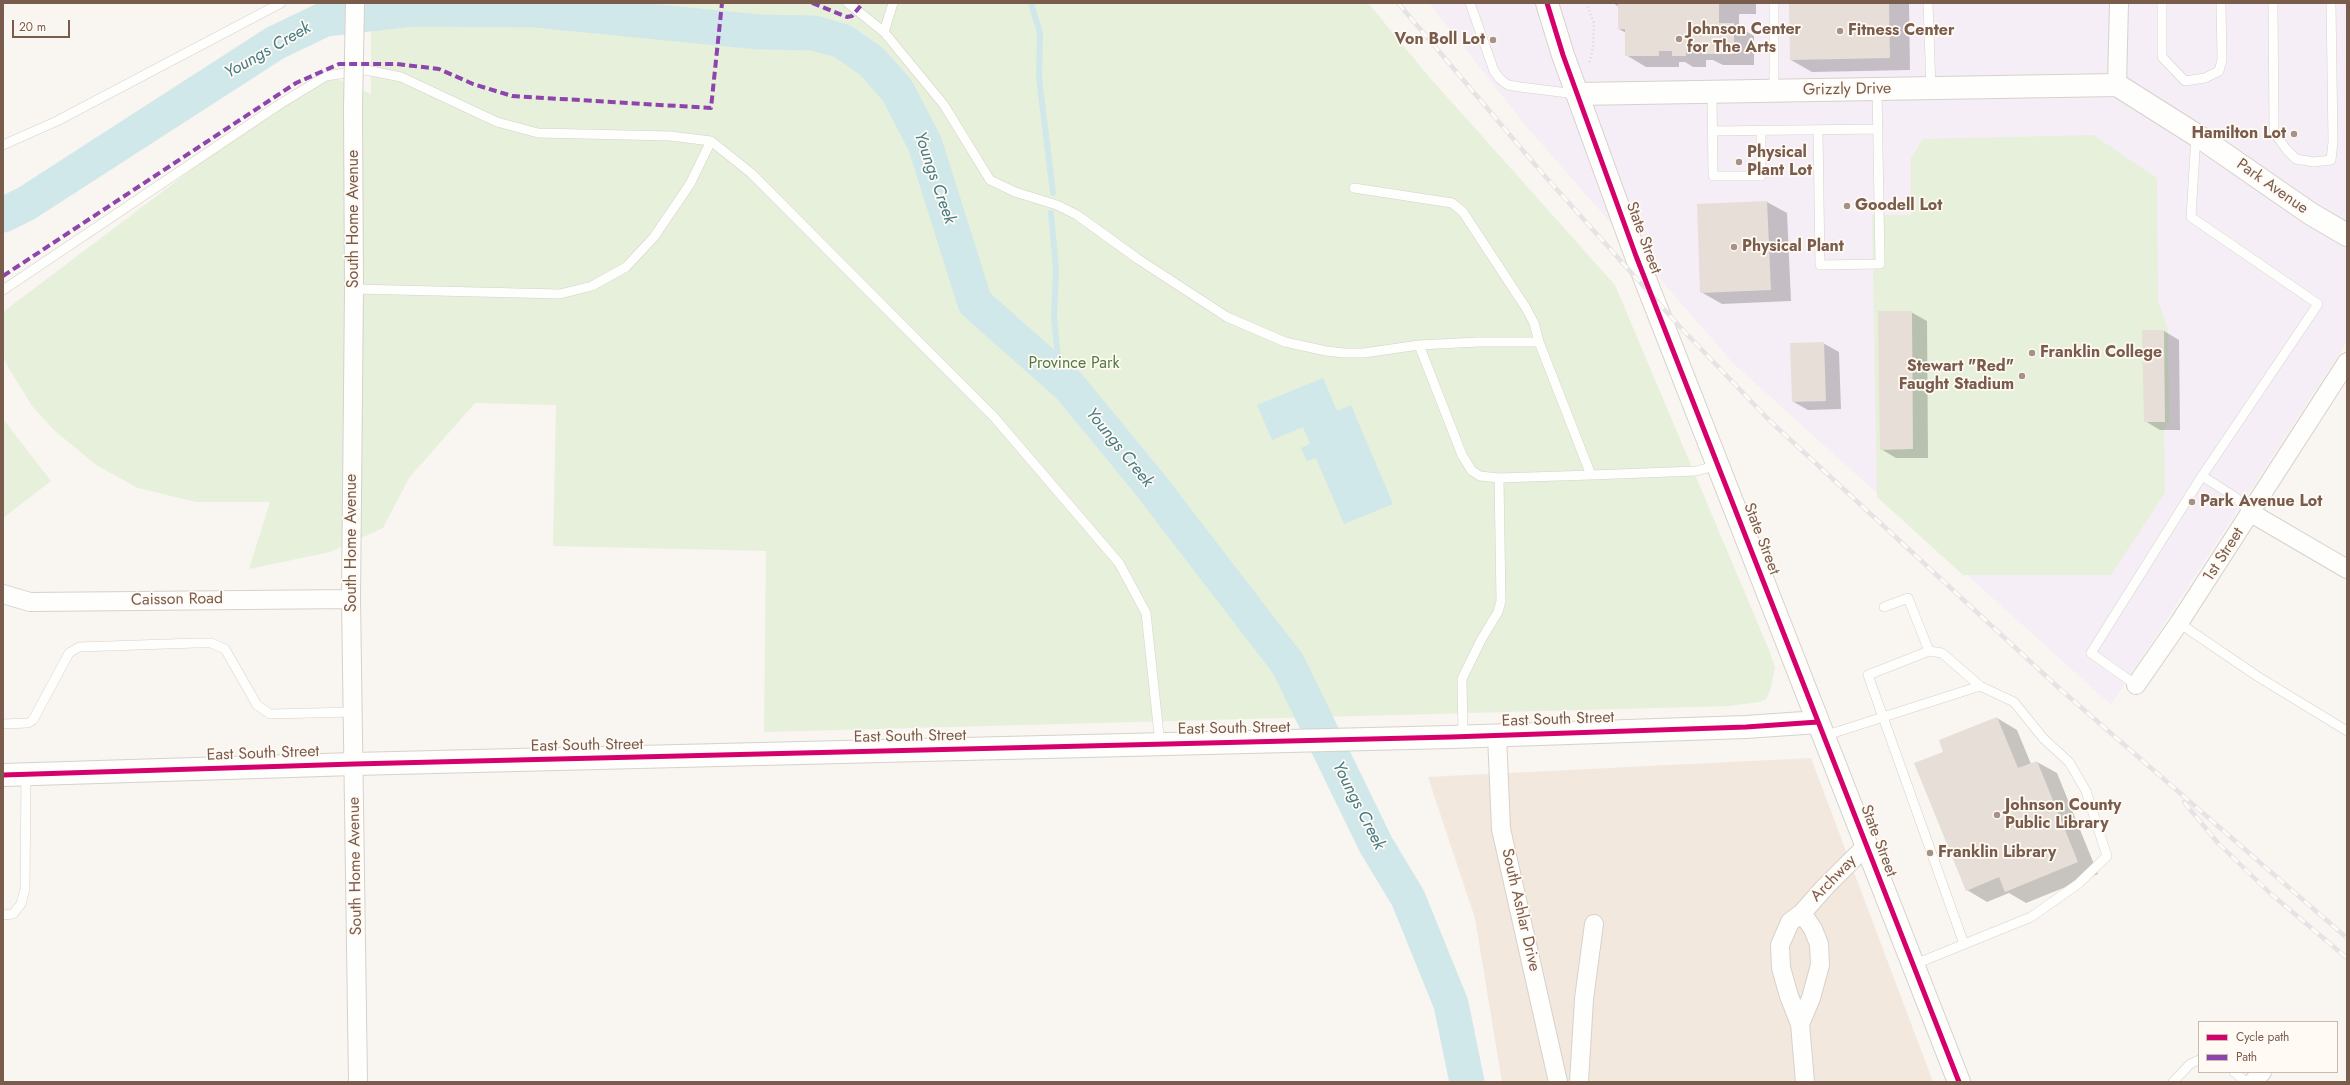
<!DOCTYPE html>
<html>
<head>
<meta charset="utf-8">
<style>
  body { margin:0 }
  #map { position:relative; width:2350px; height:1085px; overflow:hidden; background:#f9f5f0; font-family:Jost,sans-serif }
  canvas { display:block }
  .frame { position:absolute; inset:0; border:4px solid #7a5c4d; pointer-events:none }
  .legend { position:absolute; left:2198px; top:1021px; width:140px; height:52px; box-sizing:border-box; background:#fffaf3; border:1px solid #cabbb1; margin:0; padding:5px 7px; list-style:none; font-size:12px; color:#7a5c4d }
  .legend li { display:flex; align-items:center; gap:8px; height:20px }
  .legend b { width:20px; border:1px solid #cabbb1 }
  .scale { position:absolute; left:12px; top:20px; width:58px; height:18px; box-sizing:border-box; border:2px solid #7a5c4d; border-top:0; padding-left:5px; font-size:12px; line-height:14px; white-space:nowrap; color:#7a5c4d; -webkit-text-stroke:3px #fffaf3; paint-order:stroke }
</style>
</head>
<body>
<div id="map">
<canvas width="2350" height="1085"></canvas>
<div class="frame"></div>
<ul class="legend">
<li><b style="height:5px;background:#d6006c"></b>Cycle path</li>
<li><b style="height:5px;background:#8e44ad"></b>Path</li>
</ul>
<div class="scale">20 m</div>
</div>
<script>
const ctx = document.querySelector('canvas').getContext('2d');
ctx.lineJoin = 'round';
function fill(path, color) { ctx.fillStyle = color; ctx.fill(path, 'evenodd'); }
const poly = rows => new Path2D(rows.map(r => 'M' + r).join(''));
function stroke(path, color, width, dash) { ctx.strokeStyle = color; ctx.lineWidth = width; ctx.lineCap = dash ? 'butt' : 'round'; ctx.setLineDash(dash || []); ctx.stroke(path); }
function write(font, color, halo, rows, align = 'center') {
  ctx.font = font + ' Jost,sans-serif'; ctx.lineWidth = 3.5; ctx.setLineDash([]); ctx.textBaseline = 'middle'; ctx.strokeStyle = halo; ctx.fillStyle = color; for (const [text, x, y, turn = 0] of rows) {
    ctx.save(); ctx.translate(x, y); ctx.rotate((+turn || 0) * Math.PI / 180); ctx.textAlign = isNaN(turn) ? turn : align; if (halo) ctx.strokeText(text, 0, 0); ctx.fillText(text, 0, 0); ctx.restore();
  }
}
fill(poly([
  [1811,758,1933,1082,1502,1082,1475,918,1428,777]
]), '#f2e8de');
fill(poly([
  [1429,3,2347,3,2347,342,2111,705,1734,364,1525,125]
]), '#f6eef6');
fill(poly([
  [371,3,1368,3,1431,79,1615,285,1769,650,1775,667,1770,691,1766,699,1759,702,1729,706,764,732,766,551,553,546,556,405,475,403,409,478,383,528,330,552,249,569,270,502,196,502,138,488,96,465,55,431,32,406,7,365,3,355,3,312,321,72,371,94],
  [2093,135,2157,178,2158,300,2168,330,2169,421,2164,429,2165,493,2111,575,1963,575,1877,497,1872,215,1911,215,1911,158,1923,139],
  [3,419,51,481,3,518]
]), '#e7f0db');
fill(poly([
  [1323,378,1337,411,1351,405,1393,504,1344,524,1316,458,1307,461,1301,448,1310,444,1303,427,1272,440,1257,405]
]), '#d0e8ea');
fill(poly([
  [1613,3,1756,3,1756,14,1739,14,1739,27,1754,36,1754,65,1723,65,1713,60,1706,60,1706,67,1693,67,1685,62,1679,62,1679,67,1646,67,1626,55,1626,33,1619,29,1619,7],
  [1790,3,1909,3,1910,70,1812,72,1791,60],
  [1767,202,1787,213,1791,301,1722,304,1701,292],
  [1911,312,1927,321,1928,458,1896,458,1881,449],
  [2164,331,2179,340,2180,430,2160,430,2145,421],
  [1823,343,1839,352,1841,409,1808,410,1792,401],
  [1997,718,2017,730,2031,764,2037,762,2057,773,2098,874,2026,903,2009,893,1987,902,1967,890,1944,752]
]), '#0003');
stroke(poly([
  [1031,3,1040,33,1039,78,1053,193],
  [1051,213,1056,269,1054,319,1058,356,1069,386]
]), '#d0e8ea', 6);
stroke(poly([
  [3,215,27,203,275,43,325,19,412,9,536,10,759,32,814,33,842,41,871,61,897,90,925,144,975,303,1069,386,1148,482,1288,664,1376,845,1408,898,1451,1004,1467,1082]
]), '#d0e8ea', 35);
fill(poly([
  [1618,3,1719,3,1719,23,1734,23,1734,54,1702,54,1702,49,1686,49,1686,56,1672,56,1672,51,1659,51,1659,56,1625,56,1625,29,1618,29],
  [1789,3,1889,3,1890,58,1790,60],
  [1767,201,1771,290,1700,293,1697,204],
  [1878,311,1912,311,1913,449,1880,450],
  [2142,330,2164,330,2165,422,2144,422],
  [1824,342,1826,401,1792,402,1790,343],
  [1997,717,2018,768,2037,761,2078,862,2005,892,1999,877,1966,891,1914,763,1943,752,1939,740]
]), '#e6ded7');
const service = poly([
  [848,3,884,32,944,105,990,180,1015,192,1057,205,1077,215,1138,259,1227,317,1285,342,1326,351,1344,353,1364,353,1419,345,1478,342,1539,342,1591,475,1696,471,1719,465],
  [1470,3,1494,71,1500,79,1508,85,1520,87,1576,94],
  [1774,3,1774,91],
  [1928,3,1931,89],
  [2162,3,2162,57,2185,81,2205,78,2219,71,2222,60,2221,3],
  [2273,3,2274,132,2286,149,2296,159,2314,162,2331,160,2333,142,2331,3],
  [884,32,893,3],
  [1712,92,1713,176,1761,176,1761,131],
  [1818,130,1820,265,1880,264,1877,89],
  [1712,131,1878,129],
  [2196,135,2191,217,2318,304,2202,476,2235,497,2251,513],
  [3,145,57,121,281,3],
  [1354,188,1452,203,1463,212,1526,308,1534,323,1539,342],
  [354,289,560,294,592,286,626,267,654,237,690,184,711,141],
  [3,290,280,104,326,76,366,70,401,77,497,122,538,133,670,136,711,141,751,173,994,417,1119,563,1146,613,1160,744],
  [1419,345,1462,455,1472,471,1480,476,1499,478,1591,475],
  [1884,607,1908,598,1929,651],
  [2179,623,2257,676,2347,731],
  [2136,685,2091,653,2202,476],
  [3,724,28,723,33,720,69,653,79,647,196,643,211,643,225,649,257,705,270,714,354,712],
  [1463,736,1462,679,1481,640,1498,612,1501,601,1499,478],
  [1824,736,1980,686],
  [3,915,13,914,21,904,25,889,26,774],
  [1913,965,2031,917,2078,884,2107,856,2086,791,2069,762,2043,738,2014,702,1980,686,1942,653,1929,651,1868,675,1964,944],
  [2234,1072,2246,1082],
  [2173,1082,2190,1064,2199,1060]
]);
const minor = poly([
  [2117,85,2119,3],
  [353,108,354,289,351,599,358,1082],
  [2251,513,2347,569],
  [3,594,30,602,351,599],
  [2136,685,2179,623,2347,362],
  [1497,735,1501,829,1558,1082],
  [1800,1024,1811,998,1820,965,1819,944,1813,929,1802,913],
  [1579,1082,1584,999,1594,924],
  [1805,1082,1800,1024,1789,996,1781,968,1780,945,1790,922,1802,913,1825,887,1866,846],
  [2253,1082,2262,1072]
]);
const tertiary = poly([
  [1547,3,1563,55,1636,256,1959,1082],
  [1577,94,2117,85,2204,140,2311,214,2347,235],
  [3,775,354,764,1451,737,1746,727,1818,722]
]);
stroke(service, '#d7d1cb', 10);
stroke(minor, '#d7d1cb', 20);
stroke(tertiary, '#d7d1cb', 24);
stroke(poly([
  [1586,3,1594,23,1593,47,1589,65]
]), '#dcd5d0', 2.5, [1, 3]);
stroke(service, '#fefefd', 9);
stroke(minor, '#fefefd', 18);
stroke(tertiary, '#fefefd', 22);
const rail = poly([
  [1398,3,1543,174,1680,327,1770,421,2060,689,2347,938],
  [2184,802,2218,843,2271,894,2347,958]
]);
stroke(rail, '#e6e3e7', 4.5);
stroke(rail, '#fffaf3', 3, [9]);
const minorBridge = poly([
  [353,108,355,3]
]);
stroke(minorBridge, '#d7d1cb', 20, []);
stroke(minorBridge, '#fefefd', 18);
stroke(poly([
  [812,3,847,17,852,16,863,3],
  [3,276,296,83,339,64,397,64,439,69,473,84,512,96,711,108,722,3]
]), '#8e44ad', 4, [8, 4]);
stroke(poly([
  [1547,3,1563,55,1636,256,1959,1082],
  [3,775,354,764,1451,737,1746,727,1818,722]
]), '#d6006c', 5);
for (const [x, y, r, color] of [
  [1840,31,4,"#a69286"],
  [1679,39,4,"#a69286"],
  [1493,40,4,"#a69286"],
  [2294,134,4,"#a69286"],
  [1739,162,4,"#a69286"],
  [1847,206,4,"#a69286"],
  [1734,247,4,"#a69286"],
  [2032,353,4,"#a69286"],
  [2022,376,4,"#a69286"],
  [2192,502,4,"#a69286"],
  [1997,815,4,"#a69286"],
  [1930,853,4,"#a69286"]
]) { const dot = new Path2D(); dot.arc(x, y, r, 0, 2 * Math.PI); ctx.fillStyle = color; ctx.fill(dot); stroke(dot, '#fffaf3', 1.5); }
write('bold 16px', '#7a5c4d', '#fffaf3', [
  ["Johnson Center",1687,30],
  ["for The Arts",1687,48],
  ["Fitness Center",1848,31],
  ["Von Boll Lot",1485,40,"right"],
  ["Hamilton Lot",2286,134,"right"],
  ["Physical",1747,153],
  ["Plant Lot",1747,171],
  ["Goodell Lot",1855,206],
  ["Physical Plant",1742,247],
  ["Franklin College",2040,353],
  ["Stewart \"Red\"",2014,367,"right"],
  ["Faught Stadium",2014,385,"right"],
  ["Park Avenue Lot",2200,502],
  ["Johnson County",2005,806],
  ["Public Library",2005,824],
  ["Franklin Library",1938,853]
], 'left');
write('16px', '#7a5c4d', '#fffaf3', [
  ["Grizzly Drive",1847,90,-1],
  ["Park Avenue",2272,187,35],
  ["South Home Avenue",354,219,-90],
  ["State Street",1643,238,70],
  ["State Street",1761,539,69],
  ["South Home Avenue",352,543,-90],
  ["1st Street",2224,555,-57],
  ["Caisson Road",177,600,-1],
  ["East South Street",1558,720,-2],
  ["East South Street",1234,729,-1],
  ["East South Street",910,737,-1],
  ["East South Street",587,746,-1],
  ["East South Street",263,754,-2],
  ["State Street",1878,841,69],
  ["South Home Avenue",356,866,-91],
  ["Archway",1834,879,-46],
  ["South Ashlar Drive",1520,910,77]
]);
write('16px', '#537a41', '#fffaf3', [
  ["Province Park",1074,364]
]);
write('italic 17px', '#437c86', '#fffaf3', [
  ["Youngs Creek",268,51,-30],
  ["Youngs Creek",934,178,71],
  ["Youngs Creek",1119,448,51],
  ["Youngs Creek",1358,806,63]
]);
</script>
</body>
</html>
